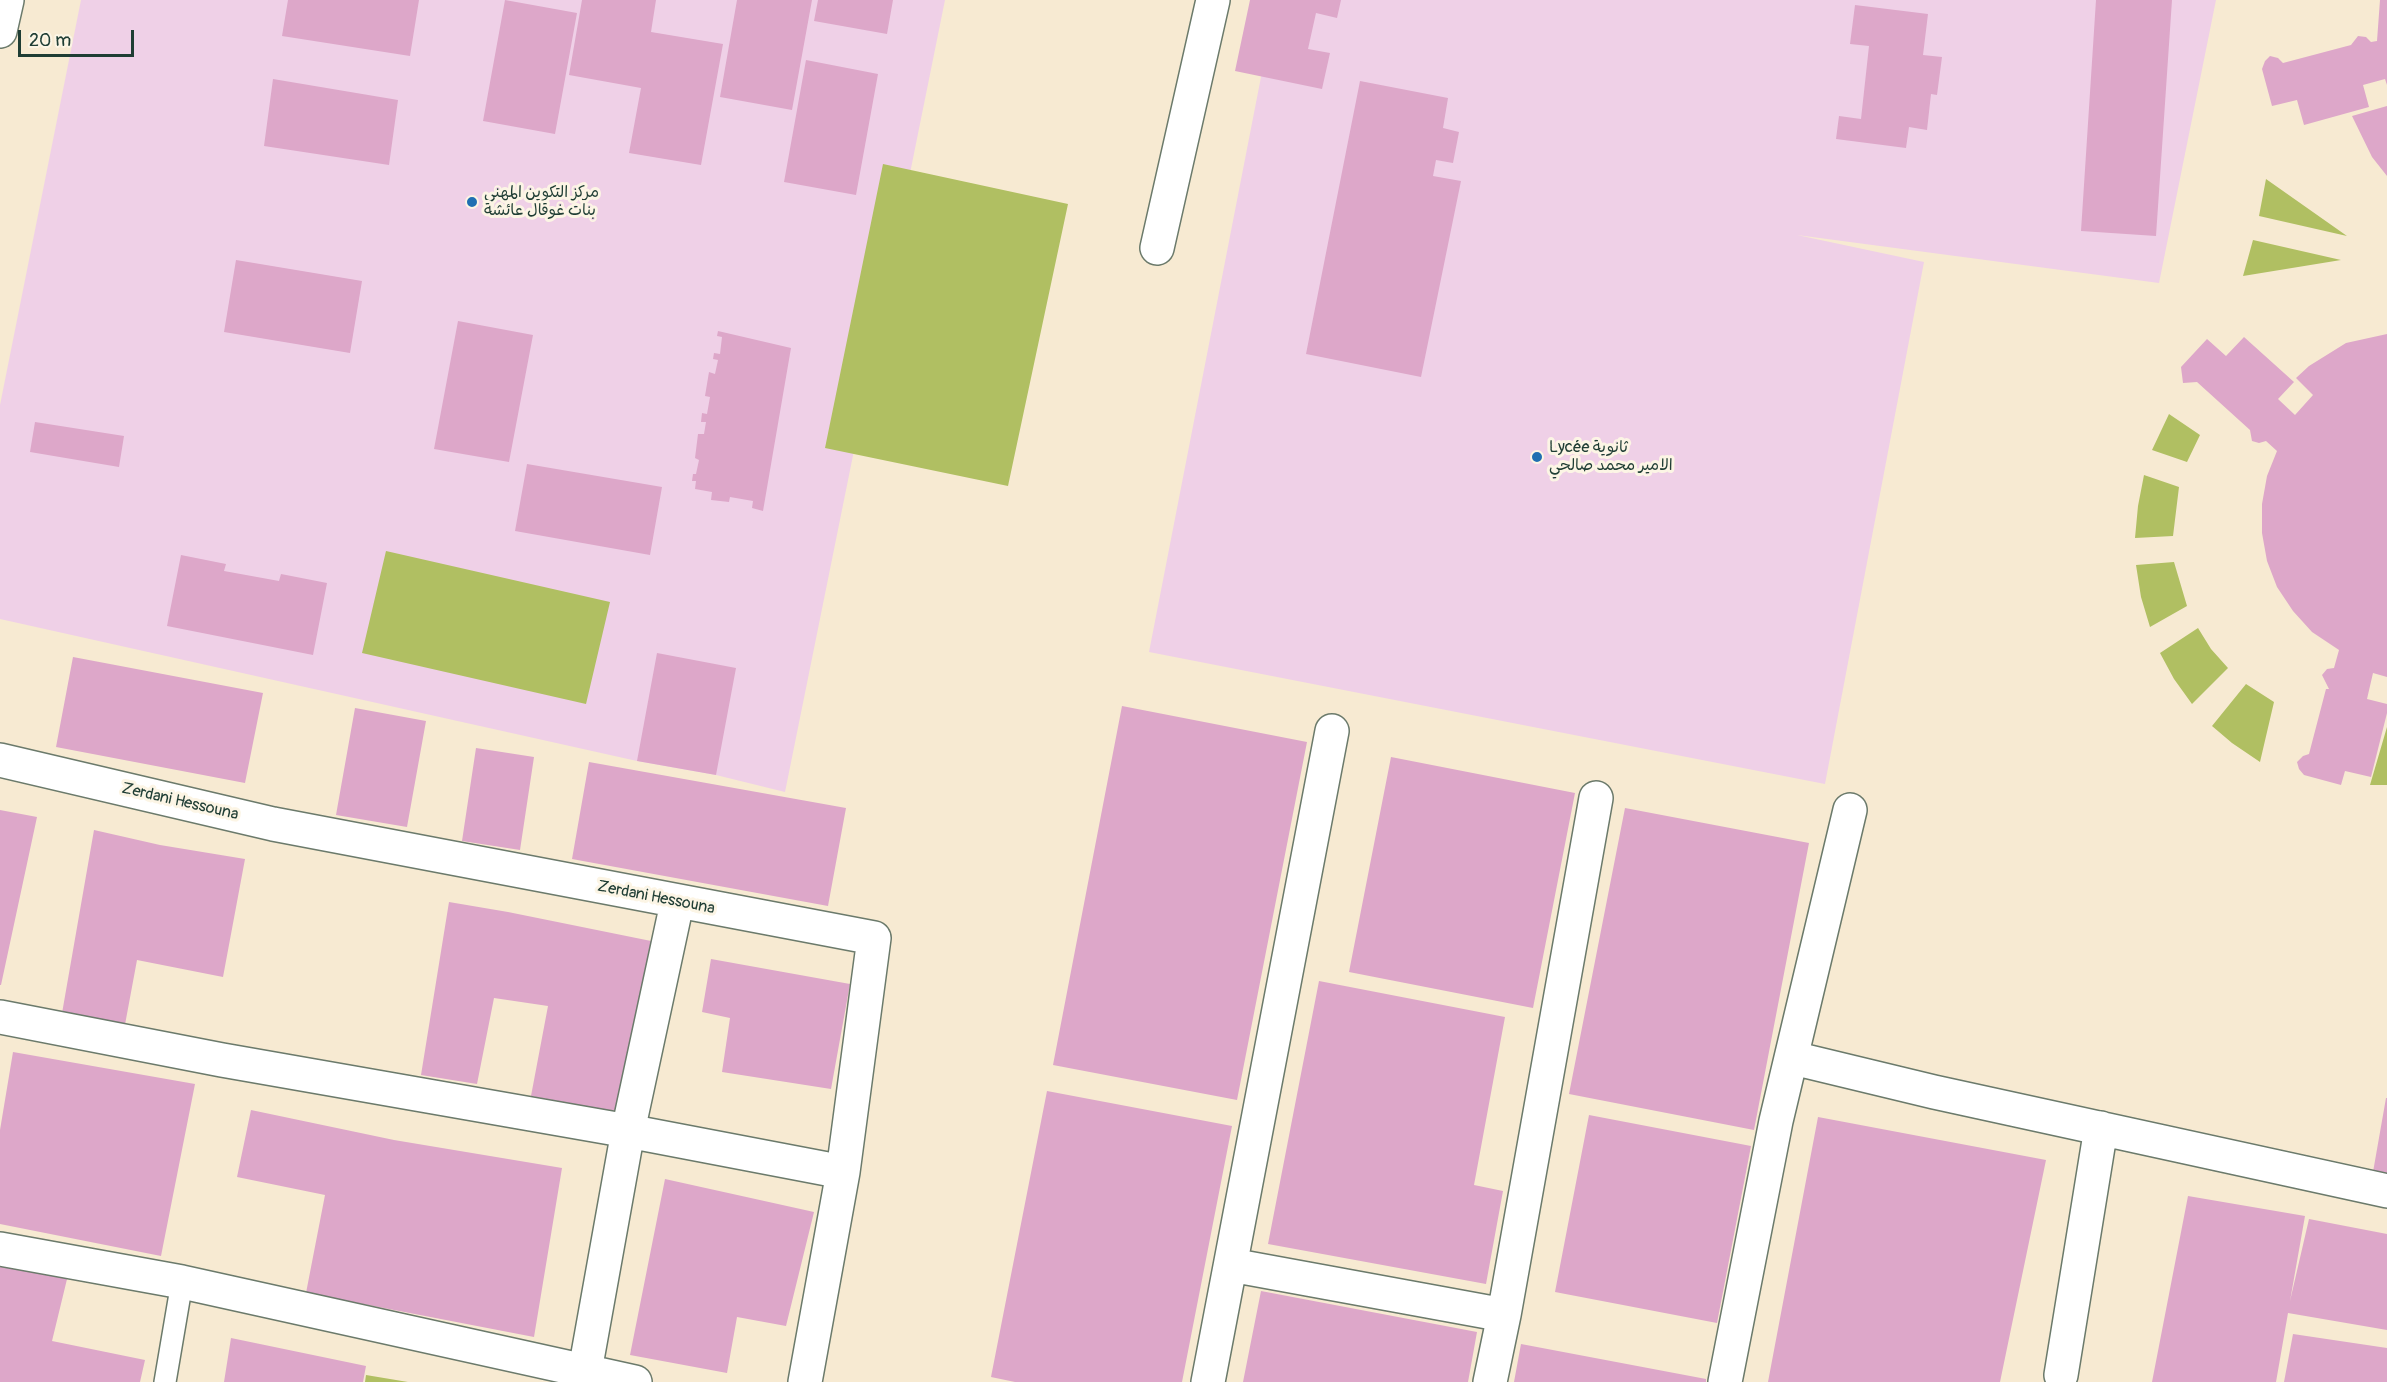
<!DOCTYPE html>
<html>
<head>
<meta charset="utf-8">
<style>
  body { margin:0 }
  #map { position:relative; width:2387px; height:1382px; overflow:hidden; background:#f7ead2; font-family:Pangolin,sans-serif }
  canvas { display:block }
  .scale { position:absolute; left:18px; top:30px; width:116px; height:27px; box-sizing:border-box; border:3px solid #1f3d34; border-top:0; padding-left:8px; font-size:18px; line-height:21px; white-space:nowrap; color:#1f3d34; -webkit-text-stroke:4px #fcf5e5; paint-order:stroke }
</style>
</head>
<body>
<div id="map">
<canvas width="2387" height="1382"></canvas>
<div class="scale">20 m</div>
</div>
<script>
const ctx = document.querySelector('canvas').getContext('2d');
ctx.lineJoin = 'round';
function fill(path, color) { ctx.fillStyle = color; ctx.fill(path, 'evenodd'); }
const poly = rows => new Path2D(rows.map(r => 'M' + r).join(''));
function stroke(path, color, width, dash) { ctx.strokeStyle = color; ctx.lineWidth = width; ctx.lineCap = dash ? 'butt' : 'round'; ctx.setLineDash(dash || []); ctx.stroke(path); }
function write(font, color, halo, rows, align = 'center') {
  ctx.font = font + ' Pangolin,"Playpen Sans Arabic",sans-serif'; ctx.lineWidth = 6; ctx.setLineDash([]); ctx.textBaseline = 'middle'; ctx.strokeStyle = halo; ctx.fillStyle = color; for (const [text, x, y, turn = 0] of rows) {
    ctx.save(); ctx.translate(x, y); ctx.rotate((+turn || 0) * Math.PI / 180); ctx.textAlign = isNaN(turn) ? turn : align; if (halo) ctx.strokeText(text, 0, 0); ctx.fillText(text, 0, 0); ctx.restore();
  }
}
fill(poly([
  [81,0,945,0,785,792,716,775,637,761,0,619,0,405],
  [1276,0,2216,0,2159,283,1797,235,1924,262,1825,784,1149,652]
]), '#efd0e7');
fill(poly([
  [883,164,1068,204,1008,486,825,448],
  [2266,179,2347,236,2259,216],
  [2253,240,2341,260,2243,276],
  [2169,414,2200,435,2187,462,2152,450],
  [2144,475,2179,487,2173,536,2135,538,2138,506],
  [386,551,610,602,586,704,362,653],
  [2174,562,2187,606,2150,627,2141,597,2136,565],
  [2198,628,2211,649,2228,668,2192,704,2174,679,2160,653],
  [2246,684,2274,702,2260,762,2232,743,2212,726],
  [2387,727,2387,785,2370,785],
  [366,1375,408,1382,365,1382]
]), '#b0bf62');
fill(poly([
  [288,0,419,0,410,56,282,36],
  [505,0,577,13,555,134,483,121],
  [582,0,656,0,651,32,723,44,701,165,629,153,641,88,569,75],
  [737,0,812,0,792,110,720,97],
  [818,0,893,0,887,34,814,21],
  [1250,0,1341,0,1337,18,1316,13,1308,49,1330,53,1322,89,1235,71],
  [2096,0,2172,0,2156,236,2081,231],
  [2380,0,2387,0,2387,85,2385,79,2363,85,2369,107,2304,125,2297,100,2272,106,2262,69,2265,61,2270,56,2278,58,2283,63,2351,45,2358,36,2366,37,2371,42,2377,41],
  [1855,5,1928,14,1923,55,1942,57,1937,95,1931,94,1927,130,1909,127,1906,148,1836,139,1839,116,1861,119,1869,46,1850,44],
  [806,60,878,74,856,195,784,182],
  [273,79,398,100,389,165,264,146],
  [1360,81,1448,98,1443,128,1459,132,1453,163,1436,160,1433,176,1461,181,1421,377,1306,354],
  [2387,106,2387,176,2372,157,2352,116],
  [236,260,362,281,350,353,224,332],
  [458,321,533,335,509,462,434,449],
  [718,331,791,348,763,511,752,508,753,501,730,497,729,502,711,500,712,492,695,489,696,481,692,481,693,474,696,474,699,460,695,458,698,434,704,434,706,422,701,422,702,413,707,414,710,397,705,396,709,372,715,374,718,360,713,359,714,353,720,354,722,337,717,336],
  [2387,334,2387,677,2373,673,2367,699,2387,704,2387,713,2371,777,2345,771,2341,785,2304,775,2299,769,2297,762,2303,756,2309,754,2326,689,2329,689,2322,675,2327,669,2334,668,2339,650,2312,632,2293,611,2277,587,2267,561,2262,533,2262,504,2267,476,2277,451,2266,441,2259,443,2252,441,2250,430,2197,382,2183,383,2181,367,2207,339,2226,356,2244,337,2294,382,2278,399,2295,415,2313,395,2296,378,2309,366,2346,343],
  [35,422,124,436,119,467,30,452],
  [527,464,662,487,650,555,515,531],
  [181,555,226,564,224,571,279,581,281,574,327,583,313,655,167,626],
  [657,653,736,668,716,775,637,761],
  [73,657,263,693,245,783,56,747],
  [1122,706,1307,742,1237,1100,1053,1065],
  [355,708,426,721,407,827,336,815],
  [476,748,534,757,520,850,462,841],
  [1391,757,1575,793,1533,1008,1349,972],
  [589,762,846,808,828,906,572,859],
  [1625,808,1809,843,1754,1130,1569,1094],
  [0,810,37,817,1,985,0,985],
  [94,830,160,845,245,859,223,977,137,960,124,1030,61,1019],
  [449,902,508,912,656,942,617,1112,531,1096,548,1006,494,998,477,1084,421,1075],
  [711,959,850,984,831,1089,722,1072,730,1018,702,1012],
  [1319,981,1505,1017,1474,1185,1503,1191,1486,1284,1268,1244],
  [13,1052,195,1084,161,1256,0,1224,0,1130],
  [1047,1091,1232,1126,1182,1382,1015,1382,991,1377],
  [2386,1098,2387,1098,2387,1175,2373,1172],
  [251,1110,394,1140,562,1168,534,1337,306,1293,325,1195,237,1177],
  [1589,1115,1751,1146,1717,1323,1555,1292],
  [1818,1117,2046,1160,2000,1382,1768,1382],
  [665,1179,814,1212,786,1326,737,1317,727,1373,630,1355],
  [2188,1196,2305,1216,2290,1301,2309,1219,2387,1234,2387,1330,2288,1313,2276,1382,2152,1382],
  [0,1264,68,1275,52,1341,145,1360,140,1382,0,1382],
  [1261,1291,1477,1332,1468,1382,1243,1382],
  [2293,1334,2387,1348,2387,1382,2284,1382],
  [231,1338,366,1366,363,1382,224,1382],
  [1521,1344,1706,1379,1706,1382,1514,1382]
]), '#dda7c9');
const service = poly([
  [165,1382,182,1282]
]);
const minor = poly([
  [1157,248,1213,0],
  [0,760,273,824,874,938,843,1172,805,1382],
  [0,1017,222,1060,628,1131,843,1172],
  [1793,1058,1934,1092,2387,1191],
  [0,1249,182,1282,635,1382],
  [1231,1265,1504,1315],
  [2061,1375,2101,1128],
  [583,1382,628,1131,677,903],
  [1208,1382,1332,731],
  [1490,1382,1504,1315,1596,798],
  [1725,1382,1776,1121,1850,810]
]);
const tertiary = poly([
  [0,31,7,0]
]);
stroke(service, '#6b7a6b', 24);
stroke(minor, '#6b7a6b', 36);
stroke(tertiary, '#6b7a6b', 36);
stroke(service, '#fff', 21);
stroke(minor, '#fff', 33);
stroke(tertiary, '#fff', 33);
for (const [x, y, r, color] of [
  [472,202,6,"#1f6fb2"],
  [1537,457,6,"#1f6fb2"]
]) { const dot = new Path2D(); dot.arc(x, y, r, 0, 2 * Math.PI); ctx.fillStyle = color; ctx.fill(dot); stroke(dot, '#fcf5e5', 2); }
write('16px', '#1f3d34', '#fcf5e5', [
  ["مركز التكوين المهني",484,193],
  ["بنات غوقال عائشة",484,211],
  ["Lycée ثانوية",1549,448],
  ["الامير محمد صالحي",1549,466]
], 'left');
write('16px', '#1f3d34', '#fcf5e5', [
  ["Zerdani Hessouna",180,802,13],
  ["Zerdani Hessouna",656,898,11]
]);
</script>
</body>
</html>
